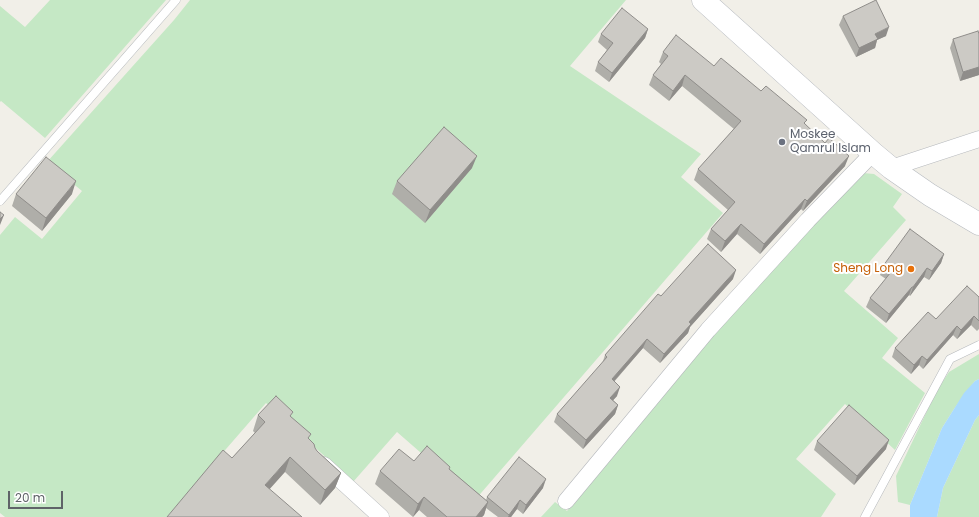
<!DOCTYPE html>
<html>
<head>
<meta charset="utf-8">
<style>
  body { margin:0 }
  #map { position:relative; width:979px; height:517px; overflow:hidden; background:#f1efe8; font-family:Poppins,sans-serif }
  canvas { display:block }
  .scale { position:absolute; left:8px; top:491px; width:55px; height:18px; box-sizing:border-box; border:2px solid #5f6368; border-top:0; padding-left:5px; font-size:12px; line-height:14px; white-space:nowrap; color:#5f6368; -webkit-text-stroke:3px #fff; paint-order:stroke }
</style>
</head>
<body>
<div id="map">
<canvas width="979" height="517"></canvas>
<div class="scale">20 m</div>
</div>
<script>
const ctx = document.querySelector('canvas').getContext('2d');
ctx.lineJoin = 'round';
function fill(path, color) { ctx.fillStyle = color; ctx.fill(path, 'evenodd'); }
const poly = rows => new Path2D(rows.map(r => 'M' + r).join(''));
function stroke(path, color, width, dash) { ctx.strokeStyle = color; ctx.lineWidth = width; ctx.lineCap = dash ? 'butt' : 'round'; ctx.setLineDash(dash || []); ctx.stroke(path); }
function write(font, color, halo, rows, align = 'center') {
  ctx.font = font + ' Poppins,sans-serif'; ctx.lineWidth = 4; ctx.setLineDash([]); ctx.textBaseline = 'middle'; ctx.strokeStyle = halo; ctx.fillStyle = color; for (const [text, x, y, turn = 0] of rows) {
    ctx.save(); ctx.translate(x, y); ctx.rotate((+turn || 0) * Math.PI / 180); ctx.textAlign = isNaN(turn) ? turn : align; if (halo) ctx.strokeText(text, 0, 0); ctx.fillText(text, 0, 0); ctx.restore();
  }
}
fill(poly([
  [50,0,166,0,45,138,1,101,0,102,0,6,25,27],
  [190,0,626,0,570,66,701,154,681,177,723,213,475,500,397,432,353,482,266,403,167,517,5,517,0,513,0,235,15,217,42,239,82,191,47,162,174,20],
  [863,173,874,174,902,194,893,207,906,220,844,291,898,338,882,358,925,393,895,450,845,404,796,459,836,494,821,517,541,517,555,502,567,511,712,334,814,223],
  [979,354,979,379,975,381,954,409,942,428,910,505,898,502,896,476,937,390,949,372],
  [979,415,979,517,937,517,943,488,975,420]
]), '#c5e8c5');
fill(poly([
  [979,379,979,415,975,420,943,488,937,517,910,517,910,505,942,428,964,393,975,381]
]), '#aadaff');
const service = poly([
  [0,201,176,0],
  [865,517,950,359,979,345]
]);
const minor = poly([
  [891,168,979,139],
  [324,465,381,517],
  [566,501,708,330,808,220,873,153]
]);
const secondary = poly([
  [703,0,873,153,891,168,930,195,979,224]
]);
stroke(service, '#b5b8bc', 9);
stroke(minor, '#b5b8bc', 17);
stroke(secondary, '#b6babf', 23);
stroke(service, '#fff', 8);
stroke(minor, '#fff', 16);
stroke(secondary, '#fff', 22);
fill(poly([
  [843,16,886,36,877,40,875,48,856,57,839,25],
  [648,29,645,38,609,82,595,71,598,62,607,50,598,42,601,34],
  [979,34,979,75,960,81,950,48,953,39],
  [663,52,714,66,761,91,805,124,845,166,803,211,801,209,760,254,737,234,721,252,707,239,711,229,728,210,694,180,698,169,734,129,682,86,669,101,649,85,653,75,661,64,659,62],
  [472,168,425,223,392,194,397,181],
  [16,194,72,194,42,231,12,206],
  [944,254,941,263,929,280,924,277,910,296,909,295,886,323,866,307,870,298,886,279,880,275,883,266],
  [733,279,690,327,688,333,660,363,643,348,614,382,617,396,613,400,618,405,615,414,583,449,554,422,557,414,602,364,605,355,630,327,631,325,661,296],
  [979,297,979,329,977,331,971,325,957,339,953,335,923,369,919,365,911,374,892,357,895,348,936,319],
  [258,415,291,417,309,439,317,451,341,473,335,488,320,505,285,472,232,458,255,433,253,431],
  [817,441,886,449,854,485,814,450],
  [414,461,449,469,486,500,487,497,543,488,523,514,517,509,511,517,498,517,486,508,484,515,482,517,427,517,419,510,413,517,375,484,380,471]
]), '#afaea9');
fill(poly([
  [889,27,886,36,877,40,875,48,856,57,859,48,875,34],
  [648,29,645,38,609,82,612,73],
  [979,67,979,75,960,81,963,72],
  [685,75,682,86,669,101,673,91],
  [477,156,472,168,425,223,430,210],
  [849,156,845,166,803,211,807,201],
  [76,181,72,194,42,231,46,218],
  [805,199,801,209,760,254,764,244],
  [4,215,0,225,0,219],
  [741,224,737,234,721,252,725,241],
  [944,254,941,263,929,280,932,271],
  [927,268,924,277,910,296,913,287],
  [736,270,733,279,690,327,688,333,660,363,664,354,689,322],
  [912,287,909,295,886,323,889,314],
  [974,316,971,325,957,339,961,330],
  [957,326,953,335,923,369,927,360],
  [647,339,643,348,608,388,612,379],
  [922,356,919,365,911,374,914,365],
  [620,387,617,396,607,407,610,398],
  [618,405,615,414,583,449,586,440],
  [889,440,886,449,854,485,857,476],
  [290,457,285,472,259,501,265,485],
  [341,473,335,488,320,505,325,490],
  [546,479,543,488,523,514,526,505],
  [424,497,419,510,413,517,418,504],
  [520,500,517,509,511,517,508,517,509,515],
  [488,502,484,515,482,517,476,517]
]), '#8f8d8a');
const building = poly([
  [876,0,889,27,875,34,878,39,859,48,843,16,876,0],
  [622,8,648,29,612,73,598,62,613,43,601,34,622,8],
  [978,31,979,34,979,67,963,72,953,39,978,31],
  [676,35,714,66,721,58,761,91,766,86,807,120,804,123,825,143,829,138,849,156,807,201,805,199,764,244,741,224,725,241,711,229,735,202,698,169,741,121,685,75,673,91,653,75,668,56,663,52,676,35],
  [444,127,477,156,430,210,397,181,444,127],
  [46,157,76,181,46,218,16,194,46,157],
  [0,212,4,215,0,219,0,212],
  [910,229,944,254,932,271,927,268,913,287,912,287,889,314,870,298,891,272,883,266,910,229],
  [708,244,736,270,689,322,691,324,664,354,647,339,612,379,620,387,610,398,618,405,586,440,557,414,607,357,605,355,631,325,658,294,661,296,708,244],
  [967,286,979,297,979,321,974,316,961,330,957,326,927,360,922,356,914,365,895,348,928,312,936,319,967,286],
  [276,396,293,412,290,416,311,434,308,438,314,444,315,448,317,451,341,473,325,490,290,457,265,485,302,517,167,517,223,450,232,458,265,422,258,415,276,396],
  [849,405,889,440,857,476,817,441,849,405],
  [427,446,450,467,449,469,488,502,476,517,447,517,424,497,418,504,380,471,399,449,414,461,427,446],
  [519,457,546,479,526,505,520,500,509,515,487,497,519,457]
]);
fill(building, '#cccac5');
stroke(building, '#8f8d8a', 1);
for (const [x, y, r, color] of [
  [782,142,4,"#6b7280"],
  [911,269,4,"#e8710a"]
]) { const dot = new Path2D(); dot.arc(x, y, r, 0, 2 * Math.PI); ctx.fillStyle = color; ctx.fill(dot); stroke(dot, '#fff', 1.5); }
write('12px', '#5b616d', '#fff', [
  ["Moskee",790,135],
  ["Qamrul Islam",790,149]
], 'left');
write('12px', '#c56008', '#fff', [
  ["Sheng Long",903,269]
], 'right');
</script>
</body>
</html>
